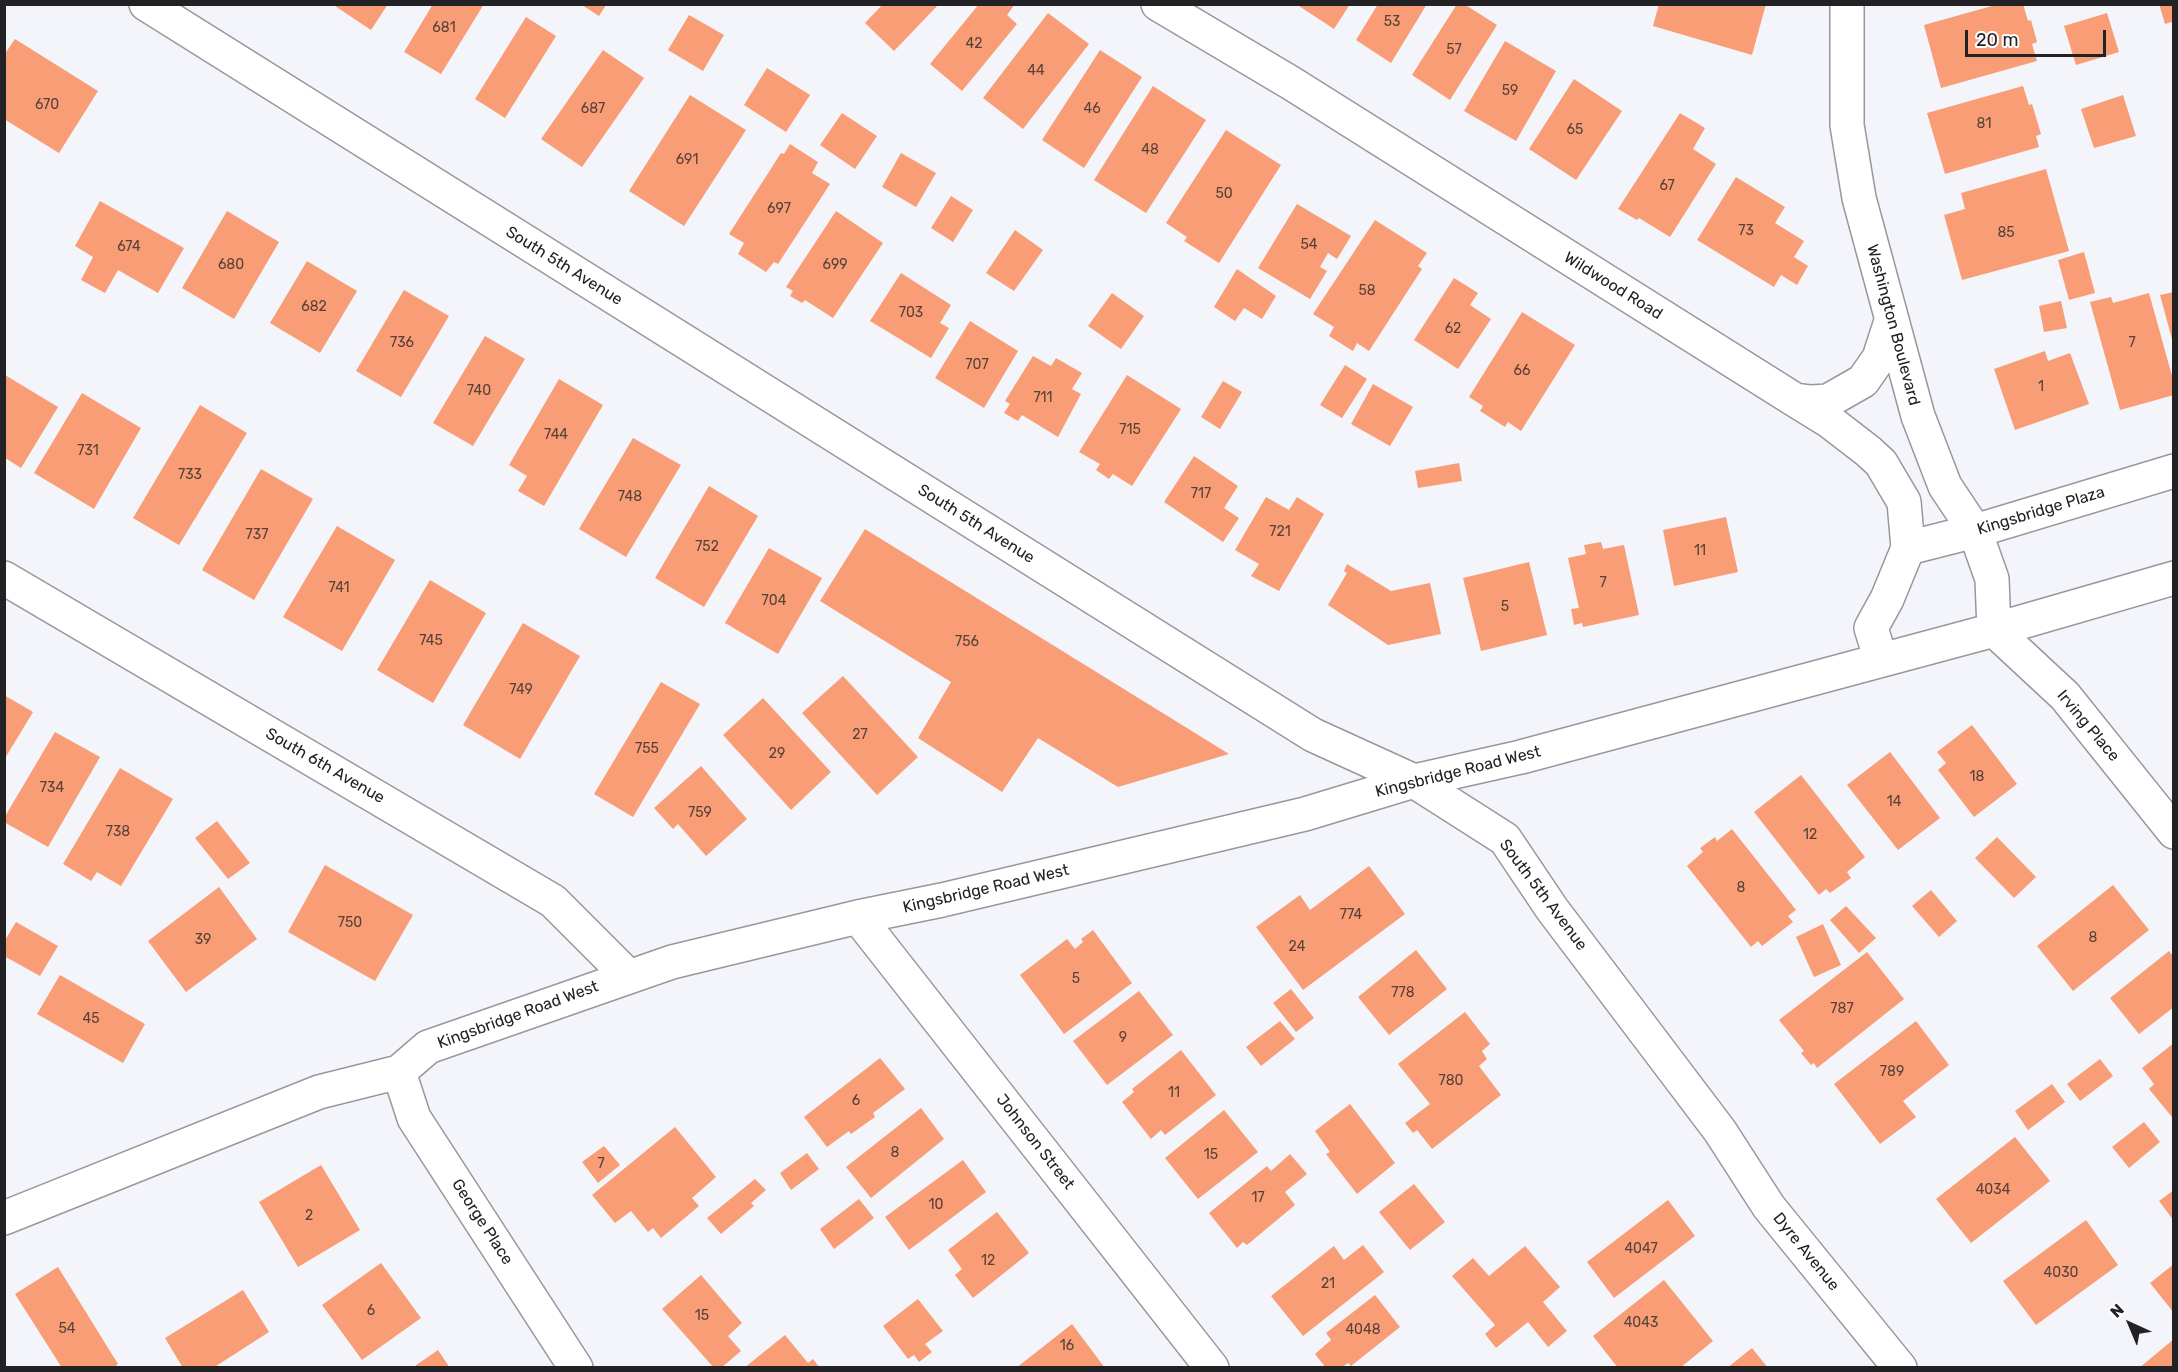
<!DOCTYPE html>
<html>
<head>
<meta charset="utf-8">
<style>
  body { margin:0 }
  #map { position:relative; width:2178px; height:1372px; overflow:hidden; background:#f4f4fb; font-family:Rubik,sans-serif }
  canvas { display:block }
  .frame { position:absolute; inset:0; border:6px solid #222224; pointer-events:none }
  .north { position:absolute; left:2100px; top:1294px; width:60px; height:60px; -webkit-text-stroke:4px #fff; paint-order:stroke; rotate:316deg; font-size:16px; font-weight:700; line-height:24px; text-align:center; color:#222224 }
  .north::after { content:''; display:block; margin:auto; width:21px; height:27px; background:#222224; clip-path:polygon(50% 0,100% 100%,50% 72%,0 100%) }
  .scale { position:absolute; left:1965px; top:30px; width:141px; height:27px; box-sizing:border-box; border:3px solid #222224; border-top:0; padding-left:8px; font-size:18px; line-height:21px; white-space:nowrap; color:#222224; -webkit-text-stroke:4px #fff; paint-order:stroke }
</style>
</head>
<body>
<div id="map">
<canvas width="2178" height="1372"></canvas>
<div class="frame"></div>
<div class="north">N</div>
<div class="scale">20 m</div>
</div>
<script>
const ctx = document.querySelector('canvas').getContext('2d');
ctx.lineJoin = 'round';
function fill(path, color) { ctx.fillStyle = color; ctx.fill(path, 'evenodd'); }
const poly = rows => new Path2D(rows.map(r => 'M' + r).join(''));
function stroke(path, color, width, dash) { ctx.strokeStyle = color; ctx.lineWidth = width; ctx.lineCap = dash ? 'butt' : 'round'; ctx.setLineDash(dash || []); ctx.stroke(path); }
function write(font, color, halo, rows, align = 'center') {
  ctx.font = font + ' Rubik,sans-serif'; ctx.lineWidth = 6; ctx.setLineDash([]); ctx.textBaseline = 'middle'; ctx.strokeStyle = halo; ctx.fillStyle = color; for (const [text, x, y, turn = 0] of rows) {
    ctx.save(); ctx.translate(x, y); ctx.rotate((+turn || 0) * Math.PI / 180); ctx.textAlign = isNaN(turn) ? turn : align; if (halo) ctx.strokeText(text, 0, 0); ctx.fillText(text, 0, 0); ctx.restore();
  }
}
fill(poly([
  [332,4,388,4,371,30],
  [433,4,484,4,441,74,404,52],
  [883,4,939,4,894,51,865,23],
  [979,4,1015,4,1007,15,1017,24,962,91,930,64],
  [1296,4,1350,4,1334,29],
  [1378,4,1427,4,1391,63,1356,40],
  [1457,4,1464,4,1497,25,1450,100,1412,75],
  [1659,4,1766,4,1752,55,1653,26],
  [1999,4,2023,4,2028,21,2031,20,2037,42,2032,44,2037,61,1941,88,1924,25],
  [2159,4,2174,4,2174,21,2165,24],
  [582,5,606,5,599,16],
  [1048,13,1089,44,1023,129,983,98],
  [2107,13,2119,52,2076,65,2064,26],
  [689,15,724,35,703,71,668,50],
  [526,17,556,36,505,118,475,99],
  [15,39,98,91,59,153,4,119,4,55],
  [1505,41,1556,71,1516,141,1464,111],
  [603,50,644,78,582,167,541,139],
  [1100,50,1142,77,1084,168,1042,140],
  [767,68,810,95,786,132,744,105],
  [1574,79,1622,111,1576,180,1529,149],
  [1153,86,1206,120,1146,213,1094,180],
  [2023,86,2029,105,2032,104,2041,134,2036,136,2039,147,1945,174,1927,113],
  [690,95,746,130,684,226,629,191],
  [2123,95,2136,136,2094,148,2081,109],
  [842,113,877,136,855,169,820,145],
  [1680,113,1705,128,1693,149,1716,164,1670,237,1639,218,1637,220,1618,209],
  [1226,130,1281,165,1219,263,1184,241,1187,237,1166,223],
  [790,144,818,162,812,173,830,184,778,264,774,262,766,272,738,254,744,243,729,234,781,153,784,154],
  [901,153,936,173,916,207,882,187],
  [2046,169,2069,251,1962,280,1944,215,1965,209,1961,193],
  [1736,177,1785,207,1775,223,1804,241,1794,257,1808,266,1797,285,1781,275,1774,287,1697,240],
  [951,196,973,210,953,242,931,228],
  [100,201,184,248,158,293,118,270,105,293,81,280,93,257,75,246],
  [1297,204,1351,236,1337,259,1328,253,1320,267,1327,271,1310,299,1258,268],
  [227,211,279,242,234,319,182,288],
  [836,211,883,243,833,318,805,300,802,303,790,296,793,291,786,287],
  [1375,220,1427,253,1418,266,1422,269,1369,351,1357,343,1353,351,1329,336,1334,327,1313,314],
  [1015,230,1043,250,1014,291,986,273],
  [2084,252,2095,293,2069,300,2058,260],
  [307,261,357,291,320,353,270,323],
  [1237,269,1276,296,1262,319,1244,308,1235,321,1214,307],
  [901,273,951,305,940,323,949,328,931,358,870,321],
  [1454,278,1478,293,1470,305,1491,319,1458,369,1414,340],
  [404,290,449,316,401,397,356,371],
  [2174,292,2174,343,2173,343,2160,295],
  [1112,293,1144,316,1121,349,1088,326],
  [2149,293,2174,383,2174,395,2120,410,2090,302,2111,297,2113,303],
  [2061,301,2067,328,2044,332,2039,306],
  [1522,312,1575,345,1521,431,1508,422,1505,427,1480,411,1483,406,1469,397],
  [970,321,1018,351,984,408,935,378],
  [485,336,525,359,473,446,433,423],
  [2045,351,2048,361,2070,353,2089,404,2015,430,1994,369],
  [1033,356,1051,366,1056,358,1082,373,1072,389,1081,394,1058,437,1022,415,1018,421,1004,413,1010,404,1005,401],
  [1345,365,1367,379,1342,418,1320,405],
  [5,375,58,407,21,468,5,458],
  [1127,375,1181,409,1132,486,1113,474,1109,479,1096,470,1100,464,1079,452],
  [559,379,603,405,544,506,518,491,527,476,509,465],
  [1223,381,1242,392,1220,429,1201,417],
  [1373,384,1413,407,1390,446,1351,424],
  [82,393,141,428,94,509,34,473],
  [200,405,247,433,179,545,133,518],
  [633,438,681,465,626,557,579,529],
  [1194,456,1238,486,1224,508,1239,518,1223,542,1164,502],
  [1459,463,1462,481,1418,488,1415,471],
  [261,469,313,499,254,600,202,570],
  [709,486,758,516,704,607,655,578],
  [1266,497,1289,510,1297,497,1324,514,1279,591,1251,576,1259,564,1235,550],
  [1726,517,1738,572,1674,586,1663,530],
  [337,526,395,560,342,651,283,617],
  [865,529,1229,754,1118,787,1038,738,1002,792,918,738,951,682,820,601],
  [1601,542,1603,549,1624,545,1639,615,1583,627,1582,623,1574,625,1571,609,1579,608,1568,558,1586,554,1584,545],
  [769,548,822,578,778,654,725,623],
  [1529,562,1547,635,1481,651,1463,578],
  [1347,564,1391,591,1430,583,1441,634,1388,645,1328,605,1347,573,1344,571],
  [430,580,486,613,433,703,377,670],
  [523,623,580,656,520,759,463,725],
  [843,676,918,757,877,795,802,713],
  [661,682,700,704,633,817,594,794],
  [4,695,33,712,4,760],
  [763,698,831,772,791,810,723,735],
  [1972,725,2017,784,1974,817,1938,770,1946,763,1937,752],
  [55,732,100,757,48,847,4,822,4,818],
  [1890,752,1940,818,1898,850,1847,785],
  [701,766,747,819,706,856,678,824,673,829,654,808],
  [120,768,173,799,121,886,97,872,91,881,63,864],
  [1801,775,1865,857,1847,872,1851,878,1830,893,1826,889,1819,895,1754,812],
  [217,821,250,863,228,879,195,838],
  [1732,829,1796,910,1788,916,1793,922,1762,946,1758,941,1751,947,1687,866,1703,852,1700,848,1715,837,1717,841],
  [1997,837,2036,877,2014,898,1975,858],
  [325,865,413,915,375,981,288,932],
  [1369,866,1405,914,1303,990,1256,927,1300,895,1310,910],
  [2113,885,2149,930,2073,991,2037,946],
  [219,887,257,939,186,992,148,941],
  [1931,890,1957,921,1939,937,1912,906],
  [1846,906,1876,938,1859,953,1830,920],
  [16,922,58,946,40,976,4,956,4,942],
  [1823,924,1841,965,1814,977,1796,937],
  [1093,930,1132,983,1064,1034,1020,975,1067,939,1075,949,1083,942,1081,939],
  [1416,950,1447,989,1389,1035,1358,997],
  [2169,951,2174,957,2174,1007,2139,1034,2110,998],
  [1867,952,1904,999,1817,1068,1814,1063,1811,1065,1801,1053,1804,1051,1779,1020],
  [60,975,145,1024,123,1063,37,1014],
  [1291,989,1314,1018,1296,1032,1273,1003],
  [1139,991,1173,1035,1107,1085,1073,1041],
  [1465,1012,1490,1044,1482,1051,1487,1059,1479,1066,1501,1095,1432,1149,1417,1130,1413,1133,1405,1123,1430,1104,1398,1064],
  [1280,1021,1295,1039,1261,1066,1246,1047],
  [1916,1021,1949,1065,1903,1101,1916,1117,1880,1144,1834,1084],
  [2174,1043,2174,1115,2172,1117,2149,1089,2154,1084,2142,1068],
  [1181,1050,1216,1095,1165,1135,1161,1130,1151,1139,1122,1102,1134,1092,1132,1089],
  [880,1058,905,1089,873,1113,875,1117,851,1134,849,1131,827,1147,804,1117],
  [2100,1059,2113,1076,2080,1101,2067,1084],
  [2052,1084,2065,1102,2028,1130,2015,1111],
  [1350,1104,1395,1163,1357,1194,1326,1154,1330,1152,1315,1131],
  [921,1108,944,1139,871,1198,846,1167],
  [1224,1110,1258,1152,1198,1199,1165,1158],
  [2144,1122,2160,1142,2129,1168,2112,1147],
  [675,1127,716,1177,692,1198,699,1206,661,1238,653,1228,648,1232,631,1211,615,1223,592,1195],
  [2015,1137,2050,1181,1971,1243,1936,1199],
  [604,1146,620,1165,598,1183,582,1162],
  [807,1153,819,1169,791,1190,780,1173],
  [1290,1154,1307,1174,1285,1192,1295,1205,1247,1245,1243,1242,1237,1248,1209,1213,1267,1166,1271,1171],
  [963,1160,986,1192,909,1250,885,1217],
  [321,1165,360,1230,298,1267,259,1202],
  [755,1179,766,1190,751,1203,754,1206,721,1234,707,1218],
  [1414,1184,1445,1222,1410,1250,1379,1212],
  [2174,1190,2174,1221,2159,1201],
  [859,1199,874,1218,834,1249,820,1229],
  [1668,1200,1695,1236,1614,1298,1587,1262],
  [997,1212,1029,1253,973,1298,955,1275,962,1269,948,1250],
  [2086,1220,2118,1265,2036,1325,2003,1281],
  [1363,1245,1384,1272,1303,1336,1271,1296,1334,1246,1344,1260],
  [1525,1246,1560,1287,1543,1302,1567,1331,1548,1347,1528,1322,1496,1348,1485,1334,1495,1325,1452,1276,1473,1258,1489,1276],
  [381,1263,421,1318,362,1360,322,1305],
  [2174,1264,2174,1313,2150,1283],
  [58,1267,118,1364,113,1368,62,1368,15,1294],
  [701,1275,742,1323,728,1336,741,1351,721,1368,714,1368,662,1309],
  [1664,1280,1713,1341,1680,1368,1618,1368,1593,1336],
  [243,1290,269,1332,213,1368,183,1368,165,1338],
  [1375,1295,1400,1327,1351,1366,1348,1363,1341,1368,1326,1368,1315,1354,1331,1340,1326,1333],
  [918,1299,943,1331,925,1344,932,1352,919,1362,914,1355,908,1359,883,1326],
  [1072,1324,1105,1368,1016,1368],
  [785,1335,808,1363,813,1359,820,1368,744,1368],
  [2174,1339,2174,1368,2139,1368],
  [1752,1348,1768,1368,1727,1368],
  [438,1350,450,1368,412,1368]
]), '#f99d76');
const minor = poly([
  [1158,4,1291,83,1795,400,1829,421,1868,451,1881,463,1904,502,1908,548,1887,599,1871,628,1881,660],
  [1847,4,1847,125,1859,198,1918,416,1945,486,1975,531,1992,579,1994,630,2065,696,2174,832],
  [1795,400,1811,402,1828,401,1863,381,1879,358,1891,321],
  [1908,548,1975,531,2174,471],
  [4,578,553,901,628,976],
  [399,1072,414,1118,576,1368]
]);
const tertiary = poly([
  [146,4,1313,735,1414,781,1505,839,1552,909,1720,1131,1769,1207,1900,1368],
  [858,917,1212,1368],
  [4,1218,319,1092,399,1072,428,1047,672,962,858,917,942,900,1305,814,1414,781,1521,757,1994,630,2174,578]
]);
stroke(minor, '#98979e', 36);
stroke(tertiary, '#98979e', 36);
stroke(minor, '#fff', 33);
stroke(tertiary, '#fff', 33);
write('14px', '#584138', null, [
  ["53",1392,22],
  ["681",444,28],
  ["42",974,44],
  ["57",1454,50],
  ["44",1036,71],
  ["59",1510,91],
  ["670",47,105],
  ["687",593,109],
  ["46",1092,109],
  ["81",1984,124],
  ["65",1575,130],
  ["48",1150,150],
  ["691",687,160],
  ["67",1667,186],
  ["50",1224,194],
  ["697",779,209],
  ["73",1746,231],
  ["85",2006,233],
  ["54",1309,245],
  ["674",129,247],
  ["680",231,265],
  ["699",835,265],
  ["58",1367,291],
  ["682",314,307],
  ["703",911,313],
  ["62",1453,329],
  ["736",402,343],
  ["7",2132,343],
  ["707",977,365],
  ["66",1522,371],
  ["1",2041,387],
  ["740",479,391],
  ["711",1043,398],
  ["715",1130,430],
  ["744",556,435],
  ["731",88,451],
  ["733",190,475],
  ["717",1201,494],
  ["748",630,497],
  ["721",1280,532],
  ["737",257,535],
  ["752",707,547],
  ["11",1700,551],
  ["7",1603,583],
  ["741",339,588],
  ["704",774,601],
  ["5",1505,607],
  ["745",431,641],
  ["756",967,642],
  ["749",521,690],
  ["27",860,735],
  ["755",647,749],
  ["29",777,754],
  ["18",1977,777],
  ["734",52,788],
  ["14",1894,802],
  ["759",700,813],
  ["738",118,832],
  ["12",1810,835],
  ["8",1741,888],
  ["774",1351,915],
  ["750",350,923],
  ["8",2093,938],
  ["39",203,940],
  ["24",1297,947],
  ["5",1076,979],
  ["778",1403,993],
  ["787",1842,1009],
  ["45",91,1019],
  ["9",1123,1038],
  ["789",1892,1072],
  ["780",1451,1081],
  ["11",1174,1093],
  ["6",856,1101],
  ["8",895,1153],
  ["15",1211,1155],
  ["7",601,1164],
  ["4034",1993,1190],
  ["17",1258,1198],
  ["10",936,1205],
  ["2",309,1216],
  ["4047",1641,1249],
  ["12",988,1261],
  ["4030",2061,1273],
  ["21",1328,1284],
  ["6",371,1311],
  ["15",702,1316],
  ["4043",1641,1323],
  ["54",67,1329],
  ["4048",1363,1330],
  ["16",1067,1346]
]);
write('16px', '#222224', '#fff', [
  ["South 5th Avenue",564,266,32],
  ["Wildwood Road",1613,286,32],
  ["Washington Boulevard",1893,325,75],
  ["Kingsbridge Plaza",2041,511,-17],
  ["South 5th Avenue",976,524,32],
  ["Irving Place",2088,726,50],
  ["South 6th Avenue",325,766,30],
  ["Kingsbridge Road West",1458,772,-14],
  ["Kingsbridge Road West",986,889,-13],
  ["South 5th Avenue",1543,895,53],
  ["Kingsbridge Road West",518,1015,-20],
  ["Johnson Street",1035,1142,52],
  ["George Place",482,1222,57],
  ["Dyre Avenue",1806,1252,51]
]);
</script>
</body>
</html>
